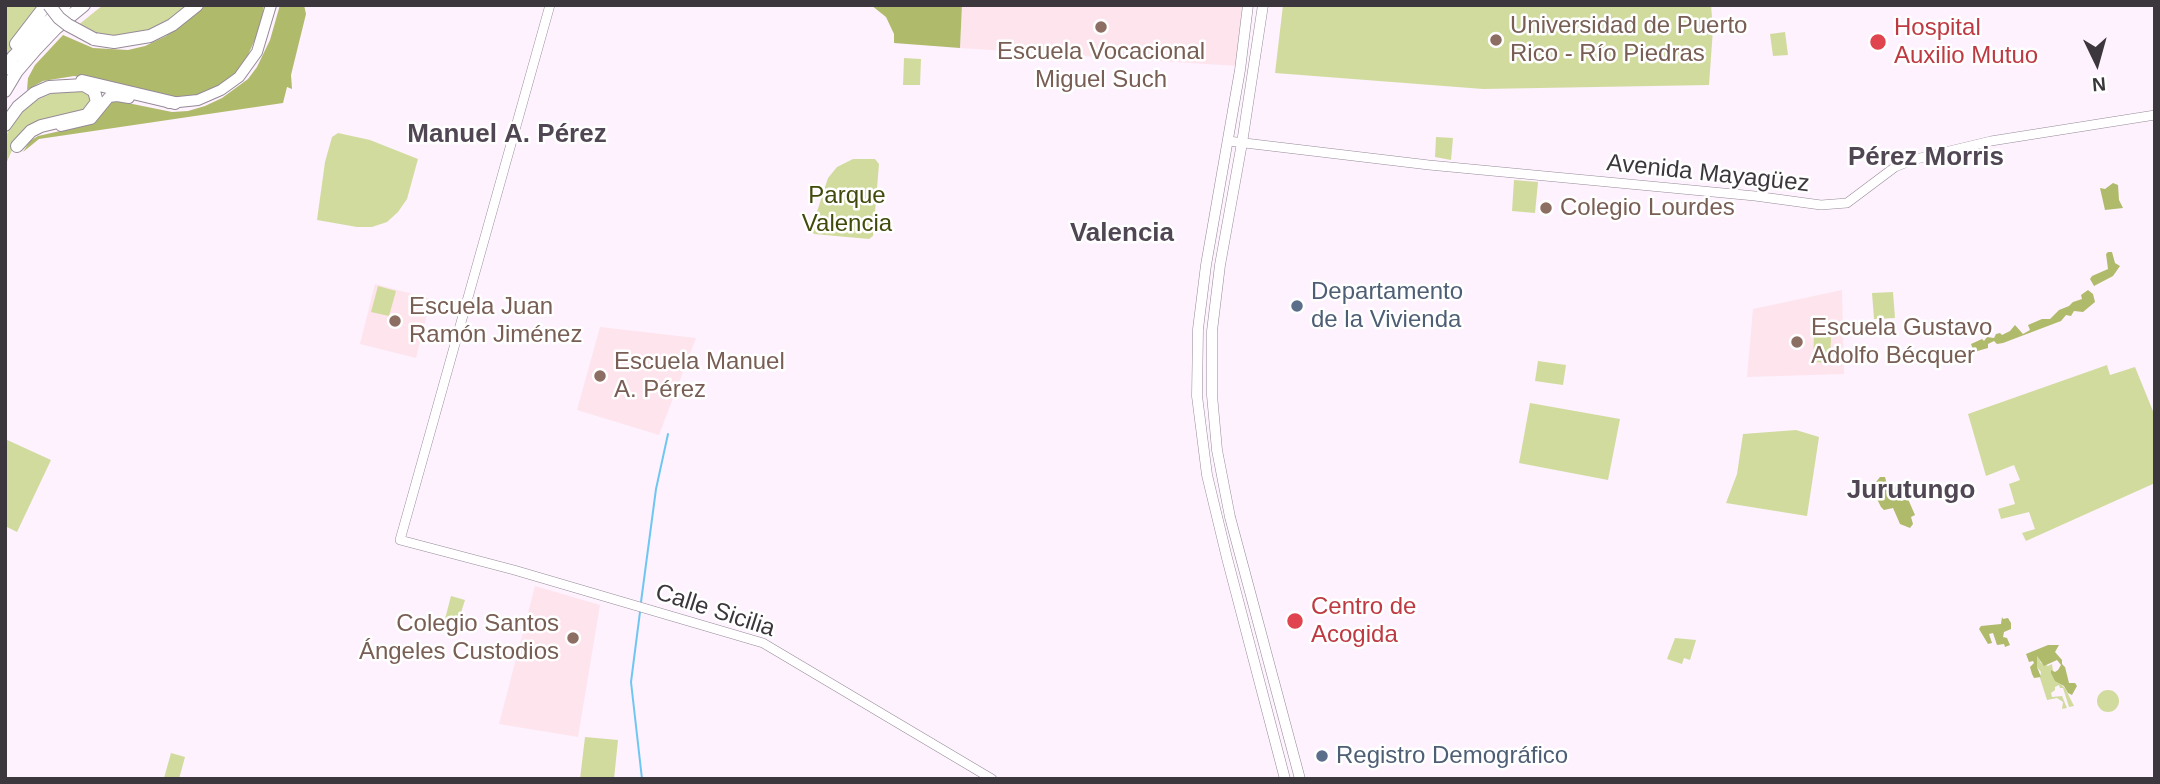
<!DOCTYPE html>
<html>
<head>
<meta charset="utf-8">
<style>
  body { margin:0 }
  #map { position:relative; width:2160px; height:784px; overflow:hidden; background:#fdf2fe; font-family:Helvetica,sans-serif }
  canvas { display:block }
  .frame { position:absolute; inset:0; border:7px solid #3c373d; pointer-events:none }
  .north { position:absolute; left:2062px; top:28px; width:70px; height:70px; -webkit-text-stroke:5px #fff; paint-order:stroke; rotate:175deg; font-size:19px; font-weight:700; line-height:28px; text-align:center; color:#3c373d }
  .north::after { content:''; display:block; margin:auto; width:24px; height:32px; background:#3c373d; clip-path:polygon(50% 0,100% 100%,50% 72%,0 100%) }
</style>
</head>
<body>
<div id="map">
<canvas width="2160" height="784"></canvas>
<div class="frame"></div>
<div class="north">N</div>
</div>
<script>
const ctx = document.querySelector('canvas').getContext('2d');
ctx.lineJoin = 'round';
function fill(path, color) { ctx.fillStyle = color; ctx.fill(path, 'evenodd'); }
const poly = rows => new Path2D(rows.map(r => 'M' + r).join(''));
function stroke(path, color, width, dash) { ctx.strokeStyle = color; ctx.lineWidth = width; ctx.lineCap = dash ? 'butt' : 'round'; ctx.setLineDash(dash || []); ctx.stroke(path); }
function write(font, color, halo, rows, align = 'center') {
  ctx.font = font + ' Helvetica,sans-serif'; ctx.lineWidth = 5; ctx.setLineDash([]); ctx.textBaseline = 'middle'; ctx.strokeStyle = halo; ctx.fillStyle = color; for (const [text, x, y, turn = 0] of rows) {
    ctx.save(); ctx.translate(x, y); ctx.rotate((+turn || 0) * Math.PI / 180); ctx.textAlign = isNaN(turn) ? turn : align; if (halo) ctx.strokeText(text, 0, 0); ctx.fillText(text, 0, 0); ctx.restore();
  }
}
fill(poly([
  [962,5,1244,5,1237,66,960,48],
  [375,284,431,299,416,358,360,344],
  [1842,290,1844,374,1747,377,1753,309],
  [600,327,696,338,659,435,577,410],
  [535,586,600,605,578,737,499,724]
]), '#fee4ed');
fill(poly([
  [5,5,35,5,38,10,5,57],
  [103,5,190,5,157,29,114,36,90,32,77,26],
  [1283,5,1711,5,1713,29,1709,85,1483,89,1275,73],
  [1785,32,1788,55,1773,56,1770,34],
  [904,58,921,59,920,85,903,85],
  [88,90,93,106,42,124,14,146,5,166,5,137,18,116,32,102,58,91],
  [338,133,370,140,418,159,407,199,398,212,387,222,372,227,357,227,317,220,325,162,332,137],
  [1436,137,1453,138,1451,160,1435,157],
  [853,159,875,159,879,164,873,236,869,239,814,234,811,230,828,178,837,167],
  [1514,180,1538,182,1535,213,1512,211],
  [378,286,396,291,389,316,371,312],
  [1893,292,1895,318,1874,319,1872,293],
  [1814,336,1831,337,1830,363,1813,362],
  [1538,361,1566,365,1563,385,1535,381],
  [2107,365,2110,375,2135,367,2155,416,2155,483,2026,541,2022,533,2035,529,2029,512,2001,519,1998,509,2015,504,2009,484,2020,480,2014,465,1986,476,1968,414],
  [1530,403,1620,419,1608,480,1519,463],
  [1796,430,1819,437,1807,516,1726,503,1737,474,1743,434],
  [5,439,51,460,17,532,5,526],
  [451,596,465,600,458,622,445,619],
  [1675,638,1696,640,1690,660,1684,658,1682,664,1667,659],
  [2037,655,2041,663,2048,666,2052,664,2054,678,2065,688,2074,706,2069,707,2063,688,2060,688,2059,685,2055,687,2055,690,2051,693,2052,697,2062,696,2067,708,2062,709,2063,702,2057,698,2047,700,2040,678,2041,672,2037,667],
  '2097 701a11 11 0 1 1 22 0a11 11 0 1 1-22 0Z',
  [585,737,618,740,614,779,580,779],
  [171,753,185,757,179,779,164,778]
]), '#d2db9e');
fill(poly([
  [206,5,264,5,261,26,244,64,229,80,208,93,181,100,97,79,74,76,43,81,27,90,28,78,35,65,63,35,93,48,128,50,145,46,166,36],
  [280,5,304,5,306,14,291,75,292,89,287,87,283,103,39,139,23,152,30,141,38,136,78,127,113,100,172,112,188,111,205,106,222,98,248,79,257,67,270,40],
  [871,5,962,5,960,48,894,43,894,34,886,17],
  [2113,183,2118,185,2119,200,2123,208,2105,210,2100,188,2105,189],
  [2108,252,2112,252,2115,263,2120,266,2113,276,2094,286,2090,279,2092,276,2108,269,2106,254],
  [2088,290,2093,294,2095,302,2083,312,2074,311,2071,316,2066,315,2061,321,2003,343,1997,344,1994,341,1988,344,1988,348,1974,352,1971,344,1982,339,1984,341,1987,337,1994,338,1996,334,2000,333,2002,335,2010,331,2015,325,2023,334,2030,330,2028,325,2042,319,2050,319,2059,310,2069,306,2073,302,2082,299,2081,295],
  [1880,477,1885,477,1888,488,1891,489,1897,485,1901,501,1908,499,1915,515,1911,517,1913,524,1910,528,1900,524,1893,508,1884,510,1881,507,1875,495,1879,487,1876,482],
  [2002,617,2003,619,2008,618,2011,623,2011,629,2004,632,2003,637,2007,638,2010,645,2005,647,2004,644,1997,645,1993,633,1989,634,1992,643,1988,644,1979,629,1981,626,2001,624],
  [2048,645,2059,645,2055,652,2062,660,2062,664,2065,667,2069,683,2075,683,2077,686,2072,695,2068,693,2064,686,2055,681,2051,673,2051,670,2055,672,2058,670,2061,665,2057,660,2044,666,2037,656,2037,667,2041,677,2034,678,2032,674,2030,667,2034,663,2033,661,2029,662,2026,654]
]), '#b0ba6b');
stroke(poly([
  [641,602,656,489,668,434],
  [640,612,631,682,642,779]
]), '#6ec6f1', 2);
const tertiary = poly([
  [550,5,400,540,514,570,763,643,992,779],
  [1228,141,1429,165,1755,196,1821,205,1847,203,1895,167,1912,160,1991,141,2155,115]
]);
const secondary = poly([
  [1248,5,1240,70,1206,265,1198,329,1197,396,1207,475,1227,558,1285,779],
  [1263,5,1242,143,1220,265,1212,331,1212,395,1217,450,1230,517,1300,779]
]);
const trunk = poly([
  [169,103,198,100,221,90,239,77,257,52,271,5],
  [61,126,91,119,109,97,117,96,129,98]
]);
const motorway = poly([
  [94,39,114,42,150,36,172,25,197,5],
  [16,44,46,5],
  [5,69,13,57,65,5],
  [82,81,175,103],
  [5,91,17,71,36,49,56,28,84,5],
  [5,125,18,107,35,93,49,87,84,85,94,91,97,102,87,115,41,126,31,131,17,146]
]);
stroke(tertiary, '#968a98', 10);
stroke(secondary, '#968a98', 11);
stroke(trunk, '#968a98', 12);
stroke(motorway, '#968a98', 14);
stroke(tertiary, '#fff', 9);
stroke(secondary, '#fff', 10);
stroke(trunk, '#fff', 10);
stroke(motorway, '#fff', 12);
const motorwayBridge = poly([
  [49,5,59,18,68,25,94,39]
]);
stroke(motorwayBridge, '#968a98', 14, []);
stroke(motorwayBridge, '#fff', 12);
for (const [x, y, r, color] of [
  [1101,27,7,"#8d6e63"],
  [1496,40,7,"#8d6e63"],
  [1878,42,9,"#e0444e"],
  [1546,208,7,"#8d6e63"],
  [1297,306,7,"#5c6f8a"],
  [395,321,7,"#8d6e63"],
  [1797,342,7,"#8d6e63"],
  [600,376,7,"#8d6e63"],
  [1295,621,9,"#e0444e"],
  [573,638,7,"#8d6e63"],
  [1322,756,7,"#5c6f8a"]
]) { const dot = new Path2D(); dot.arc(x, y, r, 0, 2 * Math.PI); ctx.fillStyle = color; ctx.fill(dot); stroke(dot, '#fff', 2.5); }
write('24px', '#785e54', '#fff', [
  ["Universidad de Puerto",1510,26],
  ["Rico - Río Piedras",1510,54],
  ["Escuela Vocacional",1101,52,"center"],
  ["Miguel Such",1101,80,"center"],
  ["Colegio Lourdes",1560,208],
  ["Escuela Juan",409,307],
  ["Ramón Jiménez",409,335],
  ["Escuela Gustavo",1811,328],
  ["Adolfo Bécquer",1811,356],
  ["Escuela Manuel",614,362],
  ["A. Pérez",614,390],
  ["Colegio Santos",559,624,"right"],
  ["Ángeles Custodios",559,652,"right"]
], 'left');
write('24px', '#be3a42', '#fff', [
  ["Hospital",1894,28],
  ["Auxilio Mutuo",1894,56],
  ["Centro de",1311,607],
  ["Acogida",1311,635]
], 'left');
write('24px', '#3c373d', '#fff', [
  ["Avenida Mayagüez",1708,174,6],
  ["Calle Sicilia",715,611,18]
]);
write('24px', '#43490b', '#fff', [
  ["Parque",847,196],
  ["Valencia",847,224]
]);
write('24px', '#4e5e75', '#fff', [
  ["Departamento",1311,292],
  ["de la Vivienda",1311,320],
  ["Registro Demográfico",1336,756]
], 'left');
write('bold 26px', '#514653', '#fff', [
  ["Manuel A. Pérez",507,135],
  ["Pérez Morris",1926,158],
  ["Valencia",1122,234],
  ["Jurutungo",1911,491]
]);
</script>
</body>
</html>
